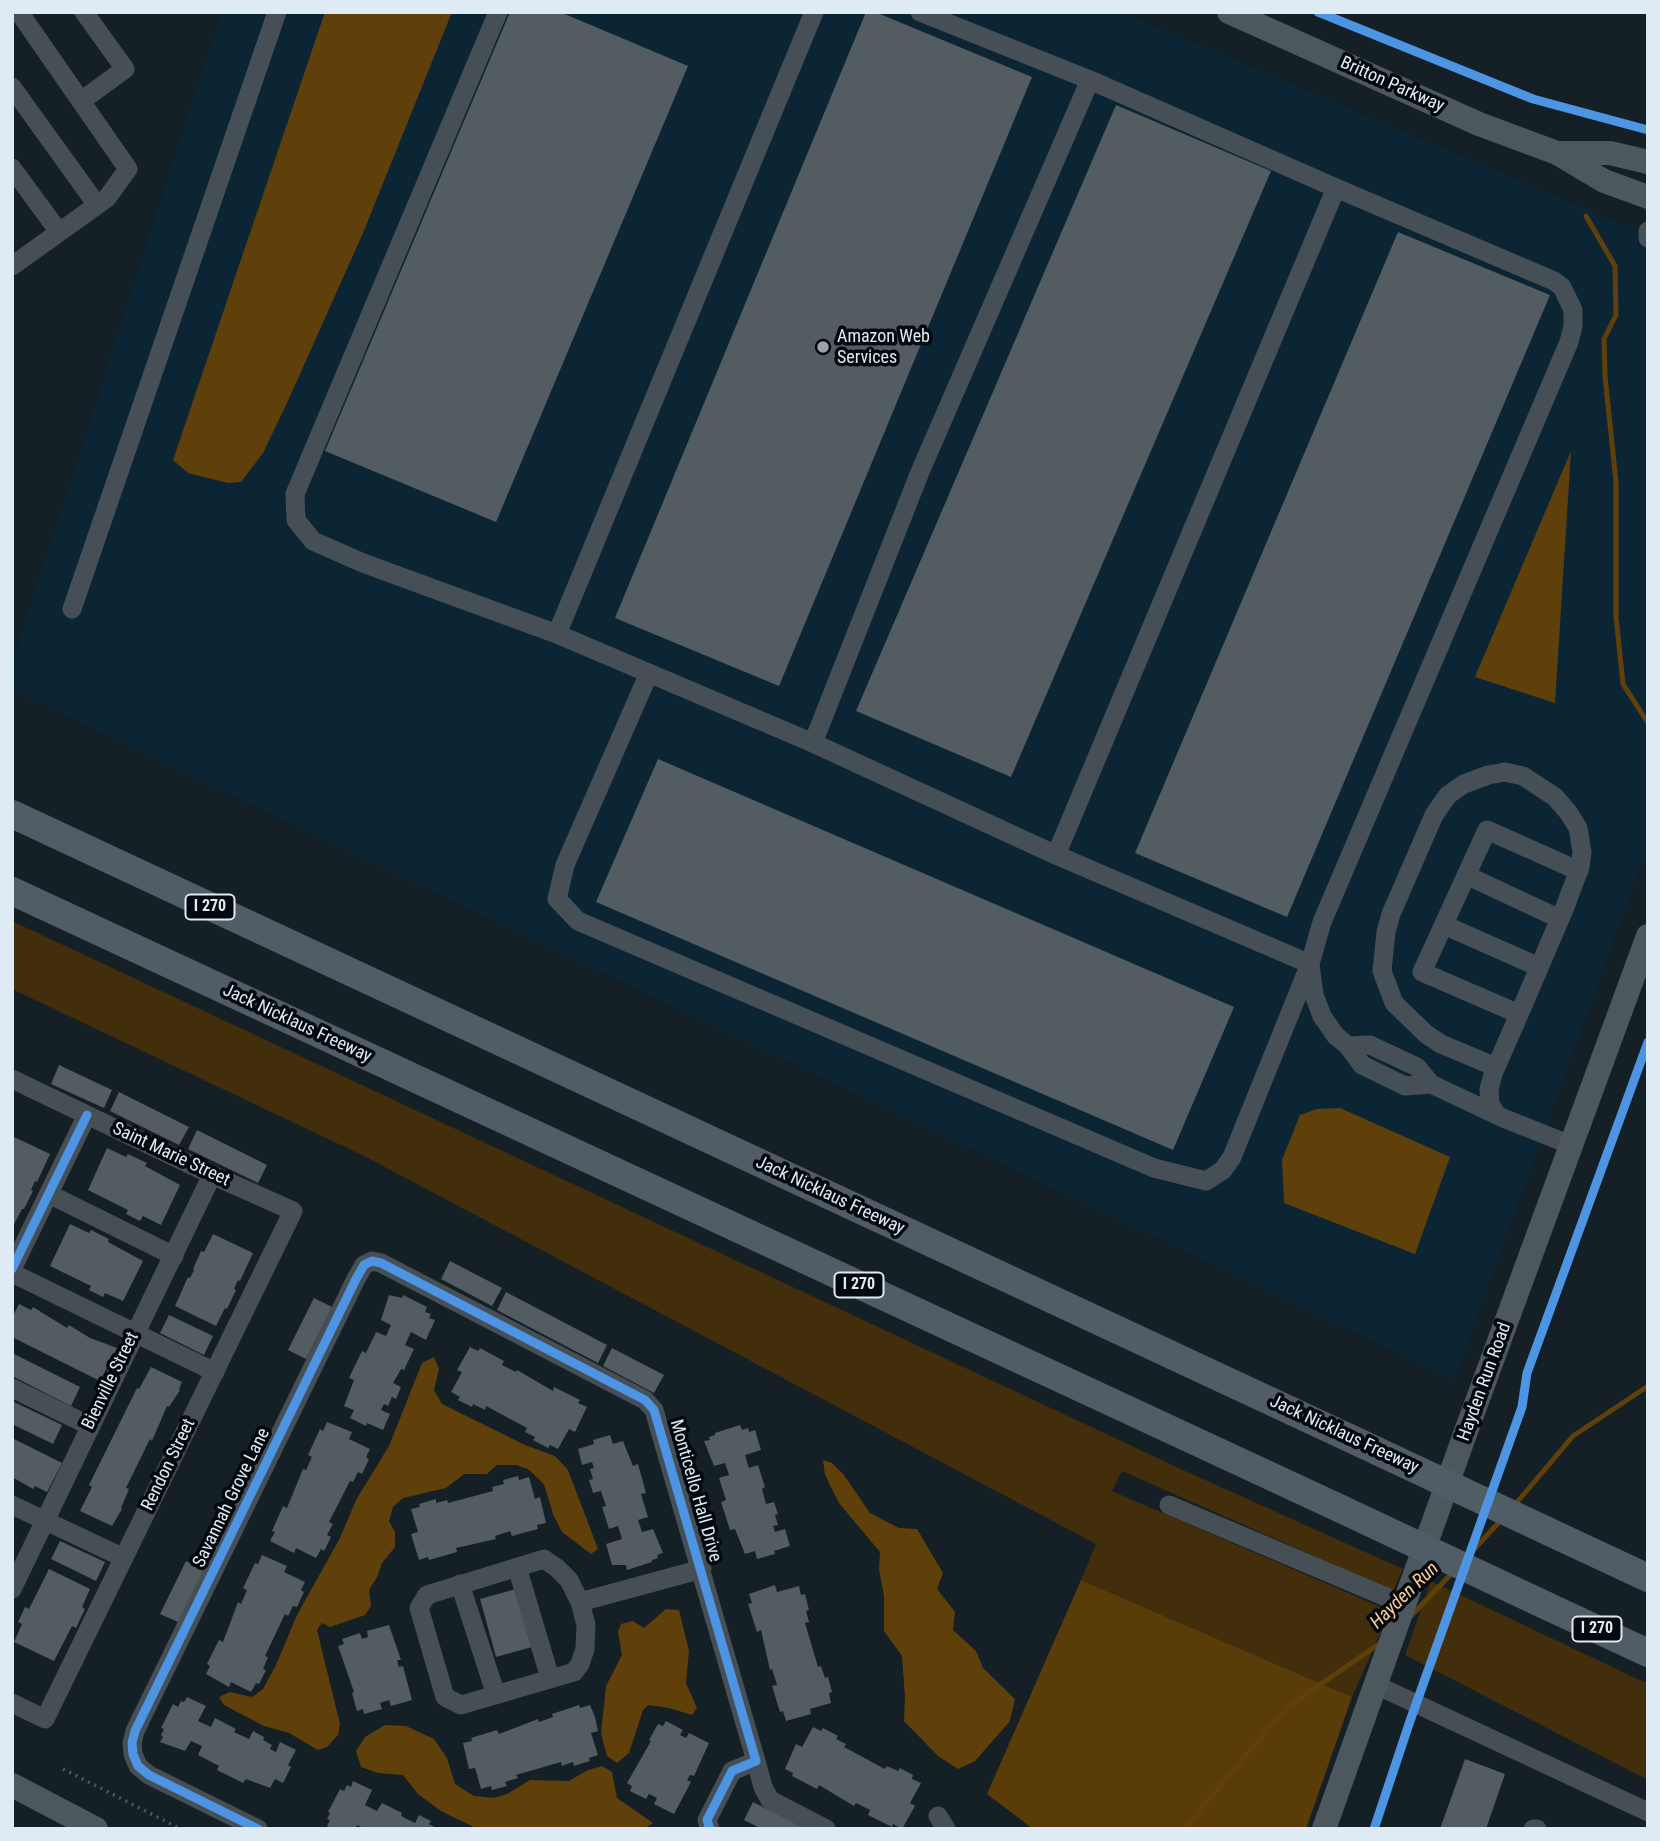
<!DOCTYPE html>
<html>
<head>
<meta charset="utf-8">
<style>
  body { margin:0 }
  #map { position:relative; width:1660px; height:1841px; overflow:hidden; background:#141f26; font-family:"Roboto Condensed",sans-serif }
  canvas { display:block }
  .frame { position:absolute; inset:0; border:14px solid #dfebf4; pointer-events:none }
</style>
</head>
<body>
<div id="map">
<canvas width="1660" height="1841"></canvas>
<div class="frame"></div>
</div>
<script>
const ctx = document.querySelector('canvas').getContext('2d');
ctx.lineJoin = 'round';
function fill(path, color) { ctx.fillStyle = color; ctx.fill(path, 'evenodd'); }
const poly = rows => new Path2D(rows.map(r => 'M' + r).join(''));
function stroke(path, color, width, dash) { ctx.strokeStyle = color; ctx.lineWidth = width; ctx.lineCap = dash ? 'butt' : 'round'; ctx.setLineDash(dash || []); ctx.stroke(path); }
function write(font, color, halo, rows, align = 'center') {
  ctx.font = font + ' "Roboto Condensed",sans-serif'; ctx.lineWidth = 7; ctx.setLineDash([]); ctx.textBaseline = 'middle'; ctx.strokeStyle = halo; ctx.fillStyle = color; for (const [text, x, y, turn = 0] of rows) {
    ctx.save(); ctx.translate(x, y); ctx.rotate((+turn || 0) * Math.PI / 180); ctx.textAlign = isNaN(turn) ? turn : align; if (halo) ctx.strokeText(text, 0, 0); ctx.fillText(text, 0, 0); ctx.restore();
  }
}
fill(poly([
  [221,12,1122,12,1648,235,1648,846,1454,1380,12,690,12,663]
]), '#0c2535');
fill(poly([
  [12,921,1183,1470,1403,1569,1393,1591,1122,1471,1112,1491,1390,1611,1352,1697,1081,1580,1096,1544,366,1157,12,989],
  [1431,1581,1648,1684,1648,1780,1405,1655]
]), '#432e0b');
fill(poly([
  [1081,1580,1352,1697,1306,1829,1033,1829,987,1794]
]), '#593c08');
fill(poly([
  [325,12,452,12,363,233,287,403,263,453,241,482,228,483,188,473,173,460],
  [1571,451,1555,703,1475,677],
  [1340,1108,1450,1157,1415,1254,1284,1203,1282,1160,1300,1115,1317,1109],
  [434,1357,439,1369,434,1390,442,1404,525,1445,555,1456,568,1470,598,1549,591,1554,562,1532,553,1514,544,1484,528,1469,516,1465,497,1465,487,1474,464,1474,446,1488,403,1498,393,1507,389,1521,395,1532,395,1547,382,1563,377,1577,369,1590,371,1606,365,1615,330,1627,322,1623,317,1630,340,1724,338,1735,327,1747,318,1750,289,1733,264,1726,224,1705,219,1697,230,1692,252,1697,263,1689,276,1665,297,1615,340,1538,356,1500,389,1446,422,1363],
  [823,1460,832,1463,844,1475,870,1513,899,1528,917,1529,943,1573,937,1589,955,1612,953,1630,976,1651,983,1668,1015,1699,1010,1721,975,1761,958,1769,938,1756,904,1721,905,1697,902,1656,884,1631,884,1596,879,1570,880,1552,839,1503,825,1475],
  [666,1609,679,1610,689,1651,686,1683,697,1708,692,1715,669,1708,648,1705,643,1710,629,1753,617,1763,607,1756,601,1734,606,1686,622,1655,618,1632,621,1624,633,1621,644,1628],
  [385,1725,406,1726,434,1739,447,1758,455,1784,474,1796,494,1798,507,1794,530,1780,569,1781,588,1770,602,1766,612,1772,617,1798,653,1823,644,1829,478,1829,441,1811,418,1794,403,1775,378,1773,361,1767,356,1751,365,1737]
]), '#60400a');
stroke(poly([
  [1586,216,1615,266,1616,315,1604,339,1605,376,1616,482,1616,617,1623,684,1648,723],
  [1513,1507,1573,1436,1648,1386],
  [1466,1558,1502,1519],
  [1410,1617,1454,1571],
  [1184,1829,1286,1708,1382,1642]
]), '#60400a', 5);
fill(poly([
  [510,12,560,12,688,66,496,522,325,451],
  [866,12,875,12,1032,77,779,686,615,618],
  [1116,105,1271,171,1011,777,856,711],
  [1398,232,1550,295,1287,917,1135,853],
  [658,759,1234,1007,1173,1150,596,902],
  [59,1065,112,1090,104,1108,51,1084],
  [119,1092,189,1127,179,1145,110,1111],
  [197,1130,267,1165,258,1183,188,1149],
  [12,1136,50,1154,37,1182,35,1181,31,1190,33,1191,24,1209,22,1209,12,1228],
  [107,1148,126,1157,128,1154,147,1163,145,1166,180,1185,161,1225,143,1216,140,1221,126,1214,128,1210,88,1190],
  [70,1224,89,1233,91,1230,109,1239,108,1242,143,1261,123,1301,105,1293,103,1297,89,1290,91,1286,50,1266],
  [213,1234,253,1253,240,1281,238,1280,234,1289,236,1290,227,1309,225,1308,216,1326,175,1306,188,1277,190,1278,194,1270,193,1269,201,1251,204,1252],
  [450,1261,502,1288,492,1306,441,1279],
  [506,1292,607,1345,598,1363,497,1310],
  [389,1295,402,1298,403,1295,427,1307,425,1312,431,1314,429,1318,435,1320,426,1340,411,1332,405,1345,414,1349,404,1370,401,1369,393,1383,401,1387,396,1399,392,1397,388,1406,384,1404,381,1410,390,1414,383,1430,367,1423,366,1426,350,1418,354,1410,344,1406,354,1380,349,1378,362,1351,366,1353,376,1332,386,1336,391,1325,381,1320],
  [314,1298,332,1307,306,1359,288,1350],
  [19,1304,31,1310,33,1307,67,1328,69,1325,90,1338,117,1348,100,1381,12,1337,12,1318],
  [169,1315,213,1336,204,1355,160,1333],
  [470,1347,478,1351,480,1348,504,1361,502,1365,516,1372,517,1370,553,1391,554,1387,580,1400,578,1403,587,1407,575,1432,569,1429,558,1449,550,1445,548,1448,533,1440,535,1437,525,1432,527,1428,486,1406,485,1410,473,1404,472,1407,458,1400,460,1397,451,1392,462,1372,457,1370],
  [612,1348,664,1375,654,1393,603,1366],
  [12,1353,80,1387,71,1406,12,1376],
  [151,1367,182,1382,179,1389,180,1390,169,1407,167,1406,152,1441,150,1439,126,1488,129,1489,121,1508,122,1509,112,1526,80,1511,92,1487,89,1485,137,1388,139,1389],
  [12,1401,62,1425,53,1444,12,1424],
  [327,1422,352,1432,349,1439,370,1449,366,1457,369,1459,362,1474,358,1472,353,1482,350,1481,329,1522,333,1524,327,1535,331,1537,324,1551,321,1549,316,1558,296,1548,294,1553,270,1541,275,1532,272,1531,283,1506,287,1508,303,1469,306,1470,312,1457,308,1455,320,1429,323,1431],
  [740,1425,742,1430,748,1428,749,1432,755,1430,761,1450,745,1455,749,1468,758,1465,765,1487,762,1489,766,1504,774,1502,778,1514,775,1515,778,1525,773,1526,775,1532,785,1529,790,1546,774,1551,775,1554,757,1559,755,1551,745,1554,735,1529,730,1530,721,1502,726,1500,719,1478,729,1475,725,1463,714,1466,704,1441,710,1440,709,1437,715,1435,715,1433],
  [610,1435,613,1444,623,1441,633,1466,638,1464,646,1493,641,1494,648,1517,638,1520,642,1532,653,1529,663,1553,657,1555,658,1558,652,1560,652,1562,627,1570,626,1565,612,1565,606,1544,622,1539,618,1526,609,1529,602,1507,606,1506,601,1491,593,1493,589,1480,593,1479,590,1469,594,1468,592,1462,582,1465,578,1449,594,1444,593,1440],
  [12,1438,62,1463,47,1492,35,1486,33,1489,12,1477],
  [518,1476,519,1480,529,1477,535,1499,540,1497,546,1523,537,1525,538,1529,512,1536,510,1531,495,1536,496,1539,456,1548,457,1552,429,1560,428,1557,419,1560,411,1534,418,1532,411,1509,420,1507,419,1504,436,1499,436,1503,447,1500,448,1503,493,1491,492,1487,504,1484,503,1480],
  [60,1541,105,1562,96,1581,51,1559],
  [262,1555,287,1566,284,1572,305,1582,301,1590,304,1592,297,1607,293,1606,288,1616,285,1614,265,1656,268,1657,263,1669,266,1670,259,1684,256,1683,251,1692,231,1682,229,1687,206,1674,210,1666,207,1664,219,1640,223,1642,238,1602,241,1604,247,1590,243,1588,255,1563,258,1564],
  [186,1561,204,1570,178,1622,160,1614],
  [49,1569,90,1589,82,1607,85,1609,76,1628,72,1626,54,1661,14,1642,22,1624,18,1622,25,1607,29,1609],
  [775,1585,777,1592,799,1586,801,1595,805,1594,809,1610,806,1611,809,1622,805,1623,818,1667,821,1666,825,1678,828,1677,832,1692,829,1693,831,1703,810,1709,811,1714,786,1721,783,1711,780,1712,772,1686,777,1685,772,1669,770,1670,761,1630,757,1632,748,1604,752,1603,749,1594],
  [516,1589,532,1647,496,1657,480,1599],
  [389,1625,401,1660,397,1660,399,1667,403,1666,412,1700,391,1706,389,1700,380,1703,382,1709,364,1714,363,1709,357,1711,352,1693,354,1692,338,1646,344,1644,342,1639,360,1633,362,1639,368,1637,367,1631],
  [187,1697,206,1706,198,1721,211,1727,215,1718,236,1729,234,1732,249,1739,253,1731,264,1737,263,1740,272,1745,270,1749,276,1752,280,1742,296,1750,288,1765,291,1767,283,1783,275,1779,270,1788,246,1779,243,1783,217,1770,219,1766,198,1755,202,1746,191,1741,185,1751,160,1742,163,1737,161,1735,164,1729,161,1728,173,1704,178,1707,181,1701,184,1702],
  [579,1705,580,1708,590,1705,595,1717,598,1731,591,1733,598,1755,589,1758,590,1761,574,1766,573,1762,562,1766,561,1762,516,1775,518,1778,505,1782,507,1786,492,1790,491,1786,481,1789,475,1768,469,1769,463,1743,472,1741,471,1738,497,1730,499,1734,538,1719,539,1722,553,1717,552,1714],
  [666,1721,683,1730,680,1735,686,1738,689,1733,709,1743,694,1776,690,1775,687,1780,691,1782,674,1814,654,1804,657,1798,649,1794,646,1799,630,1791,632,1786,627,1783,651,1741,649,1740,658,1724,663,1726],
  [813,1727,821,1731,823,1728,838,1736,836,1739,846,1744,844,1747,885,1769,887,1766,898,1771,900,1768,913,1775,912,1779,921,1783,910,1803,915,1806,902,1829,893,1824,892,1827,868,1815,870,1810,856,1803,854,1806,819,1785,817,1789,792,1776,793,1773,785,1769,796,1744,802,1747],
  [1465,1759,1505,1774,1486,1829,1440,1829],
  [353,1781,372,1790,365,1805,377,1811,382,1803,402,1813,401,1816,415,1823,419,1815,431,1821,429,1824,438,1829,365,1829,357,1825,355,1829,332,1829,327,1826,330,1820,327,1819,330,1813,328,1812,340,1789,344,1791,347,1785,351,1787],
  [753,1802,807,1829,762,1829,744,1820]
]), '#525c61');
stroke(poly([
  [63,1769,181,1829]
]), '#50575c', 3.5, [2, 5]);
stroke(poly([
  [498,12,295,494,296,520,313,541,363,563,557,634],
  [920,12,1090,80,1336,188],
  [12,87,97,205],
  [81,101,125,69,84,12],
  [12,168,59,232],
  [1648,231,1648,238],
  [12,266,107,198,128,169,19,12],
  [72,609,277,12],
  [649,673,565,865,557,899,578,921,1154,1168,1206,1181,1223,1170,1232,1157,1310,964,1056,855,1336,188,1554,281,1562,287,1573,310,1573,326,1569,342,1322,922,1310,964,1314,995,1322,1016,1335,1035,1348,1046,1362,1065,1405,1086,1431,1084],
  [813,743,557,634,814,12],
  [1056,855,813,743,920,472,1090,80],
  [1466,875,1560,919],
  [1444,925,1539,967],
  [1519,1014,1422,972,1487,830,1579,871],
  [1348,1046,1370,1045,1417,1067,1431,1084,1503,1118,1571,1145],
  [1496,1067,1441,1044,1426,1034,1394,1003,1382,971,1386,932,1391,914,1434,815,1448,795,1464,784,1488,775,1505,772,1523,776,1555,797,1568,812,1578,828,1582,852,1580,867,1565,907,1524,1003,1496,1067,1494,1071,1489,1089,1490,1104,1497,1115],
  [12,1079,212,1175,293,1211,45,1719,12,1703],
  [49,1194,174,1256],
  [12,1269,87,1115],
  [12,1273,215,1372],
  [12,1388,90,1426],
  [12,1505,124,1558],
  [1169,1505,1405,1605],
  [517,1567,550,1678],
  [460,1584,496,1695],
  [12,1589,212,1175],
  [580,1602,569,1580,557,1568,544,1559,427,1595,419,1608,445,1697,461,1705,574,1672,580,1664,585,1649,586,1625,580,1602,702,1569],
  [1376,1685,1648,1812],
  [756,1761,763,1787,770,1800,826,1829],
  [938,1816,946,1829],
  [258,1829,149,1775,138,1766,133,1754,132,1743,135,1731,356,1279,364,1265,372,1261,381,1263,645,1400,654,1410,756,1761,732,1771,707,1820,710,1829],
  [1533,1829,1537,1829]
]), '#464f55', 19);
stroke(poly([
  [1229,12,1479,124,1557,153,1604,181,1648,197],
  [1558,153,1610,153,1648,162],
  [12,1785,96,1829],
  [1324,1829,1465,1434,1648,936]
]), '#4c575e', 24);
stroke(poly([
  [12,814,1360,1443],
  [12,891,1339,1508],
  [1573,1543,1648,1578],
  [1547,1606,1648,1653]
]), '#505d66', 28);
stroke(poly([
  [1360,1443,1573,1543],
  [1339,1508,1547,1606]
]), '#505d66', 28);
stroke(poly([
  [1318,12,1533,99,1648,130],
  [12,1269,87,1115],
  [258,1829,149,1775,138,1766,133,1754,132,1743,135,1731,356,1279,364,1265,372,1261,381,1263,645,1400,654,1410,756,1761,732,1771,707,1820,710,1829],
  [1374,1829,1410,1721,1522,1407,1527,1373,1648,1042]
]), '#4d94e3', 9);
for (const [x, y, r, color] of [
  [823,347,7,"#98a4ac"]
]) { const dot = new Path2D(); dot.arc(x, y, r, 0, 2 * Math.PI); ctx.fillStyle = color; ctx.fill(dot); stroke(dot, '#03090f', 2.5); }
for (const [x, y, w] of [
  [210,907,49],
  [859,1285,49],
  [1597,1629,49]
]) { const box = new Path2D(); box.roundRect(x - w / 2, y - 12.5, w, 25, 5); ctx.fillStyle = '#03090f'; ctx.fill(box); stroke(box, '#dfebf4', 2); }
write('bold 16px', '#dfebf4', null, [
  ["I 270",210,907],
  ["I 270",859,1285],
  ["I 270",1597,1629]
]);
write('18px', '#dfebf4', '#03090f', [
  ["Britton Parkway",1392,85,24],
  ["Jack Nicklaus Freeway",297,1024,25],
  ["Saint Marie Street",171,1155,25],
  ["Jack Nicklaus Freeway",830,1196,25],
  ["Bienville Street",111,1381,-64],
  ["Hayden Run Road",1485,1382,-70],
  ["Jack Nicklaus Freeway",1344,1435,25],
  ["Rendon Street",169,1465,-64],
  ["Monticello Hall Drive",695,1491,74],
  ["Savannah Grove Lane",232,1498,-64]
]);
write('18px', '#dfebf4', '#03090f', [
  ["Amazon Web",837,337],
  ["Services",837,358]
], 'left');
write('italic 19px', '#fccd92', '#03090f', [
  ["Hayden Run",1405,1596,-44]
]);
</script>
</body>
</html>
